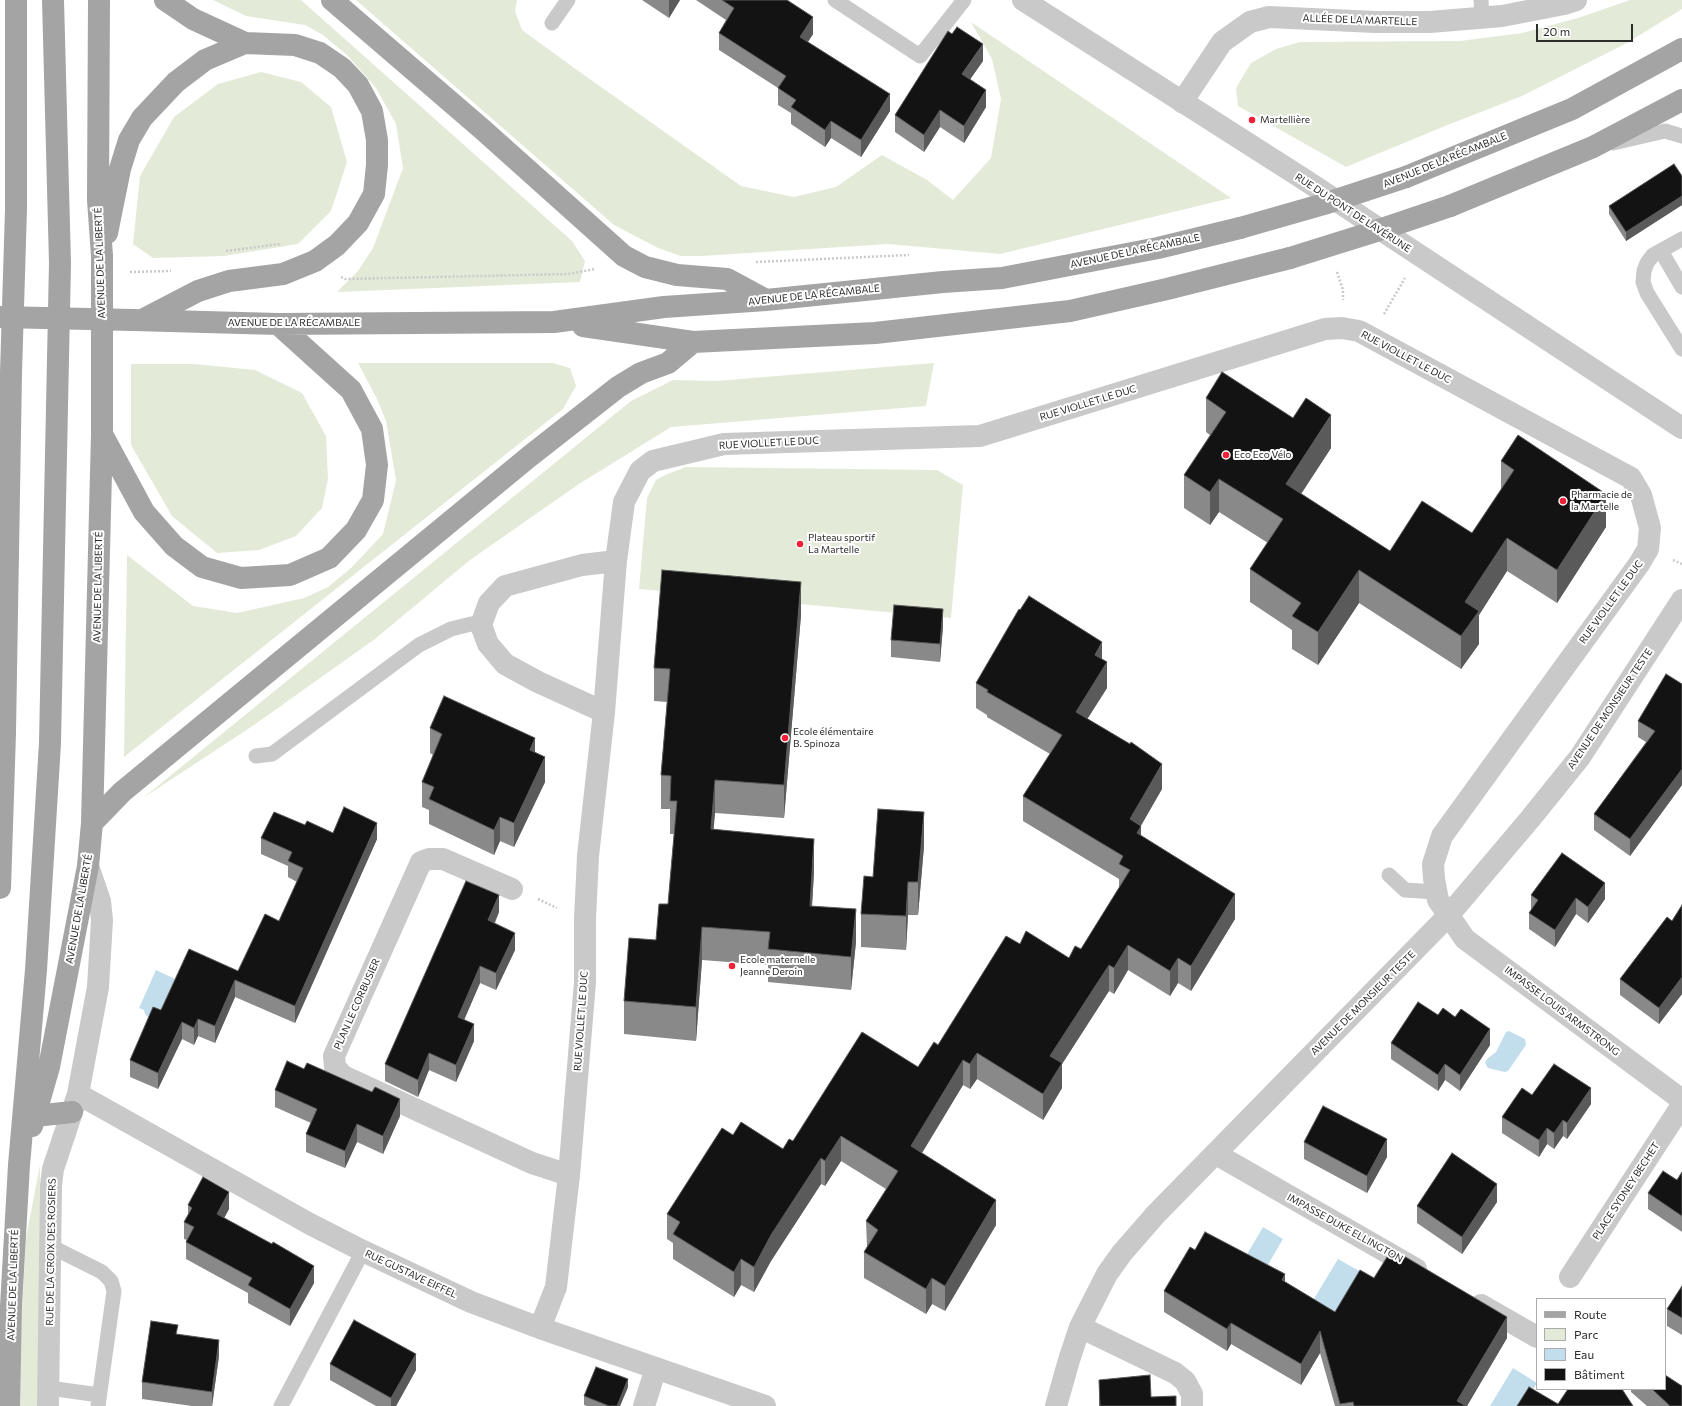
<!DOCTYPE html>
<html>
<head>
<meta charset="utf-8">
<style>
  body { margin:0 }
  #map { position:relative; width:1682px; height:1406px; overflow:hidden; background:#fff; font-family:Commissioner,sans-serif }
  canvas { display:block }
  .legend { position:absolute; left:1536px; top:1298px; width:130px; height:92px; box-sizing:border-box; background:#fff; border:1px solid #ababab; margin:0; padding:5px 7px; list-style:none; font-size:12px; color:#2c2c2c }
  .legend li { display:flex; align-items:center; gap:8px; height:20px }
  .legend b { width:20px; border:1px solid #ababab }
  .scale { position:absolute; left:1536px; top:24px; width:97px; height:18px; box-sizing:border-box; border:2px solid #2c2c2c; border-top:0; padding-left:5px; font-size:12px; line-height:14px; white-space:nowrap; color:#2c2c2c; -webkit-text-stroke:3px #fff; paint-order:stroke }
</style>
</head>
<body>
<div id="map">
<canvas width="1682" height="1406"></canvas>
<ul class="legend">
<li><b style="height:5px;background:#a4a4a4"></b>Route</li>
<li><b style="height:11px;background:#e3ebd8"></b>Parc</li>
<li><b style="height:11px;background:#c2deed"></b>Eau</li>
<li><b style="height:11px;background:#131313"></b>Bâtiment</li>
</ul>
<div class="scale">20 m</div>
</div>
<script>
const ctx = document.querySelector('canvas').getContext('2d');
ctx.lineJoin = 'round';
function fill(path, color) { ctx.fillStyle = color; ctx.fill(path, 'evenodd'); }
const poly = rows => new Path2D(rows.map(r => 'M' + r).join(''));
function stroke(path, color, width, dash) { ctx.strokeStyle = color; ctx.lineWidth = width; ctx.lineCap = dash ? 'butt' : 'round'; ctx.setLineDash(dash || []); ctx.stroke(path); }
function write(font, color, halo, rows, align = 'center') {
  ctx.font = font + ' Commissioner,sans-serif'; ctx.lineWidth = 4; ctx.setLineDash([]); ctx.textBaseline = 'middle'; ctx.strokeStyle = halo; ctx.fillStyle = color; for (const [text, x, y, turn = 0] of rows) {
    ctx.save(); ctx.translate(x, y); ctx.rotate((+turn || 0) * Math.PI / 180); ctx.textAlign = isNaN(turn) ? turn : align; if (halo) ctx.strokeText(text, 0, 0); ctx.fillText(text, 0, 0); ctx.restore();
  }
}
fill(poly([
  [213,0,301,0,572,241,585,261,580,282,337,292,358,271,373,248,403,168,396,124,376,88,348,56,323,35,305,25,246,16],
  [356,0,517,0,515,11,522,30,577,70,741,186,794,197,836,187,882,155,927,180,953,200,991,158,1001,99,992,59,971,22,1231,198,1000,254,888,244,702,256,681,256,658,248,614,225],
  [1630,0,1682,0,1682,9,1627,43,1522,96,1445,126,1346,167,1238,106,1236,88,1251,63,1276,49,1300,42,1460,41,1522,33,1578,18],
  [261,72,301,82,331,107,347,162,331,211,298,244,224,256,153,258,133,244,140,176,174,117,218,84],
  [358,363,553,363,570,368,576,386,563,409,124,757,127,555,193,606,237,613,304,598,328,587,351,568,383,534,396,480,386,421,377,399],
  [934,363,926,406,671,427,579,484,470,560,375,639,254,725,143,798,631,401,673,380,716,381],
  [131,364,194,364,255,370,302,393,326,436,328,479,322,508,296,536,259,550,217,553,172,516,131,445],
  [686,467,937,470,963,485,951,618,639,589,647,498,656,480,665,475],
  [40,1165,39,1406,19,1406,20,1348,26,1238]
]), '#e3ebd8');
fill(poly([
  [156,970,175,979,159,1016,148,1017,145,1014,144,1010,139,1008],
  [1509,1031,1525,1039,1526,1045,1508,1071,1505,1072,1488,1068,1485,1063,1487,1059,1496,1052,1506,1032],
  [1263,1227,1283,1239,1259,1280,1239,1268],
  [1338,1259,1361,1272,1335,1316,1312,1302],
  [1513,1368,1537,1383,1523,1406,1490,1406]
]), '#c2deed');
stroke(poly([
  [226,251,280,244],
  [756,262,909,255],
  [130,272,171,271],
  [1337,272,1343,290,1343,300],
  [341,277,345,279,569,274,595,269],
  [1384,314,1405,278],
  [1673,560,1682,564],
  [538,899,557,908]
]), '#c9c9c9', 2.5, [2, 2]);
stroke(poly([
  [835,0,920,56,964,0],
  [1481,0,1482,18],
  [552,23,568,0],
  [1613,143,1665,131,1682,136],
  [1682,239,1653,255,1647,263,1644,271,1643,282,1647,293,1682,349],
  [1661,251,1682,287],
  [256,756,272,754,419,645,451,629,471,624,481,625],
  [1389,875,1405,890,1436,892],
  [50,1246,102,1272,111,1281,114,1291,98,1406],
  [49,1388,99,1395],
  [281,1406,363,1251]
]), '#c9c9c9', 15);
stroke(poly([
  [1182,102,1222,42,1250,22,1269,17,1375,22,1430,22,1502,16,1564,4,1576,0],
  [604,712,538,682,505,664,488,644,481,625,489,603,505,586,582,565,616,561],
  [512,889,443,859,429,859,421,862,334,1056,335,1067,343,1076,532,1163,569,1175],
  [78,1094,310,1224,363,1251,471,1302,540,1328,765,1406],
  [1216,1154,1416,1269],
  [1570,1277,1682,1105],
  [1481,1305,1537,1337],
  [1080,1327,1175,1373,1185,1381,1192,1394,1192,1406],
  [540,1328,556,1287,569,1175,585,982,585,919,588,856,604,712,616,561,624,502,640,471,653,461,724,444,980,436,1325,329,1342,328,1359,331,1631,478,1641,495,1650,528,1648,549,1639,564,1442,836,1433,864,1434,879,1438,900,1465,939,1682,1100],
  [48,1406,51,1185,53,1169,78,1094,98,987,102,920,100,901,88,866],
  [644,1406,656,1368],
  [1056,1406,1069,1360,1080,1327,1107,1274,1122,1253,1156,1214,1448,916,1530,819,1580,757,1682,600]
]), '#c9c9c9', 22);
stroke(poly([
  [1023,0,1302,178,1682,428]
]), '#c9c9c9', 22);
stroke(poly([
  [332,0,482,129,624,256,645,267,677,275,727,279,766,300],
  [1406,177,1572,109,1682,49],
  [1450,206,1593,147,1682,100],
  [107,233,120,169,129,140,142,118,176,82,205,60,245,43],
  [144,319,198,291,229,281,283,274,315,261,337,245,358,223,374,194,377,165,377,140,372,111,358,85,342,68,320,53,295,45,245,43,193,19,165,0],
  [133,320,278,324,554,322,664,307,766,300,943,282,1002,278,1158,248,1240,228],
  [583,326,693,342,875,333,1070,311,1167,289,1290,258],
  [103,436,144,512,174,546,202,567,241,578,290,575,329,558,356,530,373,500,377,465,372,429,351,390,278,324],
  [92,823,122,792,530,456,618,387,641,373,668,363,693,342],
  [0,888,5,733,11,373,16,209,16,0],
  [35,1116,72,1112],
  [32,1126,49,1067,88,866,92,823,102,434,102,256,98,200,99,0],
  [9,1406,11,1306,19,1165,36,970,50,743,60,263,53,0]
]), '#a4a4a4', 22);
stroke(poly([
  [1240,228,1324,204,1406,177],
  [1290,258,1370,233,1450,206],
  [0,317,133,320]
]), '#a4a4a4', 22);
fill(poly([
  [642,0,680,0,669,18],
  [696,0,787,0,813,34,808,42,890,111,861,157,831,138,825,147,791,124,791,113,778,105,778,88,719,50,719,33,726,20],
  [983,61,970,79,986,107,964,143,940,127,924,152,895,132,895,115],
  [1682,176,1682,205,1626,241,1609,214,1609,206],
  [1206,398,1331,448,1301,494,1390,551,1472,533,1501,491,1501,461,1606,527,1557,603,1507,571,1479,615,1479,644,1461,669,1359,603,1318,665,1292,649,1292,630,1250,602,1250,569,1268,543,1219,512,1210,525,1184,508,1184,475,1210,435,1206,432],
  [801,615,784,818,715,813,713,829,814,872,812,906,856,942,851,990,768,982,768,965,702,960,696,1041,624,1034,624,1001,656,940,668,904,674,834,670,834,670,809,661,809,661,775,667,702,654,701,654,668],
  [943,626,940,662,891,657,891,640],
  [1102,659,1107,688,1087,719,1162,789,1140,826,1141,836,1235,919,1191,991,1178,983,1170,996,1128,970,1114,994,1109,991,1062,1064,1062,1088,1043,1120,977,1079,970,1089,963,1085,922,1153,996,1225,945,1311,932,1304,926,1314,864,1278,864,1252,867,1247,866,1221,886,1189,841,1161,825,1186,821,1184,771,1261,754,1292,741,1285,734,1297,673,1259,673,1243,667,1239,667,1214,733,1135,783,1149,793,1141,918,1067,938,1045,1020,944,1069,958,1081,949,1119,888,1119,879,1023,821,1023,796,1050,754,987,717,987,715,976,708,976,683],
  [1682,684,1682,785,1630,856,1594,830,1594,814,1646,742,1638,737,1638,721],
  [430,728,535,752,545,782,514,847,500,841,494,855,429,824,429,810,422,807,422,782,433,755,430,753],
  [305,825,333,833,377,839,295,1023,235,997,215,1043,198,1036,194,1045,182,1039,158,1089,130,1077,130,1060,161,1010,238,971,279,921,297,882,288,877,288,866,261,854,261,838],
  [924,846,918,915,908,915,906,950,861,947,861,914,873,877],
  [1531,895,1605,899,1588,923,1576,914,1555,947,1529,929,1529,913,1531,910],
  [1682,905,1682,994,1659,1024,1620,995,1620,979,1672,921],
  [499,912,495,923,515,950,496,990,480,983,464,1020,474,1041,456,1082,429,1070,418,1097,385,1081,385,1064],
  [1438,1015,1490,1045,1460,1091,1445,1080,1438,1091,1391,1059,1391,1043],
  [275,1090,400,1116,383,1154,357,1142,345,1168,306,1152,306,1134,311,1123,275,1107],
  [1532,1095,1591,1104,1567,1139,1563,1136,1554,1149,1547,1144,1539,1157,1502,1133,1502,1117],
  [1304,1142,1387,1157,1367,1193,1304,1159],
  [1682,1172,1682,1232,1648,1209,1648,1193,1677,1180],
  [1497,1202,1462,1254,1417,1223,1417,1206],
  [188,1205,229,1209,224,1218,314,1283,290,1326,248,1303,248,1293,186,1259,186,1242,187,1240,184,1239,184,1222,188,1216],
  [1374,1278,1507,1338,1467,1406,1335,1406,1320,1353,1301,1385,1231,1344,1227,1351,1164,1312,1164,1291,1285,1282,1335,1312],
  [1682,1286,1682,1335,1667,1326,1667,1309],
  [178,1334,219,1356,212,1406,192,1406,142,1399,142,1382],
  [330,1364,416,1370,396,1406,376,1406,330,1380],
  [1099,1380,1151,1397,1176,1406,1099,1406],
  [628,1387,620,1406,587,1406,584,1405,584,1396],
  [1631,1389,1665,1389,1682,1406,1647,1406,1631,1392]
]), '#898989');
fill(poly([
  [669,0,680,0,669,18],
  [813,17,813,34,800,54,800,37],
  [983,44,983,61,962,91,962,74],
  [986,90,986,107,964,143,964,126],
  [890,94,890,111,861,157,861,140],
  [940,110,940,127,924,152,924,135],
  [831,121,831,138,825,147,825,130],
  [1682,196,1682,205,1626,241,1626,232],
  [1331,415,1331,448,1286,517,1286,484],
  [1219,479,1219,512,1210,525,1210,492],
  [1606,494,1606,527,1557,603,1557,570],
  [1507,538,1507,571,1479,615,1479,644,1461,669,1461,636,1465,602],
  [1359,570,1359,603,1318,665,1318,632],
  [801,582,801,615,784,818,784,785],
  [943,609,943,626,940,662,940,644],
  [1102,642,1102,668,1095,655],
  [1107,662,1107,688,1076,737,1076,712],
  [535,738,535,763,530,750],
  [545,757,545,782,514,847,514,823],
  [1162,764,1162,789,1130,845,1130,819],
  [1682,769,1682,785,1630,856,1630,839],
  [715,780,715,813,711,862,711,829],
  [924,812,924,846,918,915,918,882],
  [500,817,500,841,494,855,494,830],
  [377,823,377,839,295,1023,295,1006],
  [1141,826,1141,852,1137,833],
  [814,839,814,872,810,939,810,906],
  [908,882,908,915,906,950,906,916],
  [1605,883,1605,899,1588,923,1588,907],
  [1235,894,1235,919,1191,991,1191,966],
  [499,895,499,912,488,937,488,920],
  [1576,898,1576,914,1555,947,1555,930],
  [856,909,856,942,851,990,851,957],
  [702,927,702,960,696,1041,696,1007],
  [515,933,515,950,496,990,496,973],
  [1128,945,1128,970,1114,994,1114,968],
  [1178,958,1178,983,1170,996,1170,971],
  [1109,965,1109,991,1062,1064,1062,1088,1043,1120,1043,1094,1050,1056],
  [480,966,480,983,458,1034,458,1017],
  [1682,977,1682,994,1659,1024,1659,1008],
  [235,980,235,997,215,1043,215,1026],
  [198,1019,198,1036,194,1045,194,1028],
  [182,1022,182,1039,158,1089,158,1073],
  [474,1024,474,1041,456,1082,456,1065],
  [1490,1029,1490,1045,1460,1091,1460,1075],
  [429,1053,429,1070,418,1097,418,1080],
  [977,1053,977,1079,970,1089,970,1064],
  [963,1060,963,1085,911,1171,911,1146],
  [1445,1064,1445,1080,1438,1091,1438,1075],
  [1591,1088,1591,1104,1567,1139,1567,1123],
  [400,1099,400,1116,383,1154,383,1136],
  [1563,1120,1563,1136,1554,1149,1554,1133],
  [357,1124,357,1142,345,1168,345,1151],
  [1547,1128,1547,1144,1539,1157,1539,1140],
  [841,1136,841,1161,825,1186,825,1161],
  [1387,1139,1387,1157,1367,1193,1367,1176],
  [821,1158,821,1184,771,1261,754,1292,754,1267,771,1235],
  [1497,1184,1497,1202,1462,1254,1462,1237],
  [229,1192,229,1209,217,1231,217,1214],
  [996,1200,996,1225,945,1311,945,1286],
  [741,1259,741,1285,734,1297,734,1272],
  [314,1266,314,1283,290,1326,290,1309],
  [1285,1274,1285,1296,1282,1280],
  [932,1278,932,1304,926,1314,926,1289],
  [1507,1317,1507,1338,1467,1406,1457,1406,1457,1401],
  [1231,1323,1231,1344,1227,1351,1227,1329],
  [1320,1331,1320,1353,1301,1385,1301,1364],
  [219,1340,219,1356,212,1406,212,1392],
  [416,1354,416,1370,396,1406,391,1406,391,1398],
  [628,1379,628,1387,620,1406,617,1406]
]), '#5a5a5a');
const building = poly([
  [722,0,787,0,813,17,800,37,890,94,861,140,831,121,825,130,791,107,796,100,778,88,786,76,719,33,734,8,722,0],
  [957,27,983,44,962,74,986,90,964,126,940,110,924,135,895,115,948,31,952,34,957,27],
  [1674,164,1682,176,1682,196,1626,232,1609,206,1674,164],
  [1222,372,1293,418,1306,398,1331,415,1286,484,1390,551,1422,501,1472,533,1514,470,1501,461,1518,435,1606,494,1557,570,1507,538,1465,602,1479,611,1461,636,1359,570,1318,632,1292,616,1301,603,1250,569,1283,519,1219,479,1210,492,1184,475,1226,412,1206,398,1222,372],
  [662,570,801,582,784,785,715,780,711,829,814,839,810,906,856,909,851,957,768,949,770,932,702,927,696,1007,624,1001,629,938,656,940,659,904,668,904,677,801,670,801,671,776,661,775,670,669,654,668,662,570],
  [1029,596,1102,642,1095,655,1107,662,1076,712,1130,744,1131,742,1162,764,1130,819,1141,826,1137,833,1235,894,1191,966,1178,958,1170,971,1128,945,1114,968,1109,965,1050,1056,1062,1063,1043,1094,977,1053,970,1064,963,1060,911,1146,996,1200,945,1286,932,1278,926,1289,864,1252,878,1230,866,1221,898,1171,841,1136,825,1161,821,1158,771,1235,754,1267,741,1259,734,1272,673,1234,680,1222,667,1214,722,1128,733,1135,741,1122,783,1149,789,1139,793,1141,862,1032,918,1067,934,1042,938,1045,1006,936,1020,944,1026,931,1069,958,1075,946,1081,949,1130,870,1119,864,1123,856,1023,796,1062,735,987,692,988,690,976,683,1019,609,1020,610,1029,596],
  [894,605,943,609,940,644,891,640,894,605],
  [1666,674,1682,684,1682,769,1630,839,1594,814,1655,731,1638,721,1666,674],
  [444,696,535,738,530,750,545,757,514,823,500,817,494,830,429,799,434,787,422,782,442,734,430,728,444,696],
  [344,807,377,823,295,1006,235,980,215,1026,198,1019,194,1028,182,1022,158,1073,130,1060,153,1007,161,1010,189,949,238,971,265,914,279,921,303,868,288,861,292,852,261,838,274,812,305,825,307,821,333,833,344,807],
  [878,809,924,812,918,882,908,882,906,916,861,914,864,876,873,877,878,809],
  [1562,853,1605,883,1588,907,1576,898,1555,930,1529,913,1538,900,1531,895,1562,853],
  [466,881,499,895,488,920,515,933,496,973,480,966,458,1017,474,1024,456,1065,429,1053,418,1080,385,1064,466,881],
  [1682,905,1682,977,1659,1008,1620,979,1667,917,1672,921,1682,905],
  [1418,1002,1438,1015,1443,1008,1455,1017,1461,1009,1490,1029,1460,1075,1445,1064,1438,1075,1391,1043,1418,1002],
  [287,1061,304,1069,307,1063,372,1092,375,1087,400,1099,383,1136,357,1124,345,1151,306,1134,317,1109,275,1090,287,1061],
  [1554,1064,1591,1088,1567,1123,1563,1120,1554,1133,1547,1128,1539,1140,1502,1117,1522,1088,1532,1095,1554,1064],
  [1323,1106,1387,1139,1367,1176,1304,1142,1323,1106],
  [1452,1153,1497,1184,1462,1237,1417,1206,1452,1153],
  [1663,1171,1677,1180,1682,1172,1682,1216,1648,1193,1663,1171],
  [203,1177,229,1192,217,1214,272,1244,273,1242,314,1266,290,1309,248,1285,252,1278,186,1242,194,1227,184,1222,192,1208,188,1205,203,1177],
  [1205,1232,1285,1274,1282,1280,1335,1312,1360,1270,1374,1278,1392,1249,1507,1317,1457,1401,1466,1406,1354,1406,1353,1402,1340,1404,1320,1331,1301,1364,1231,1323,1227,1329,1164,1291,1190,1247,1195,1250,1205,1232],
  [1682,1286,1682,1318,1667,1309,1682,1286],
  [354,1320,416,1354,391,1398,330,1364,354,1320],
  [151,1321,178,1325,176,1334,219,1340,212,1392,142,1382,151,1321],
  [596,1367,628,1379,617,1406,609,1406,584,1396,596,1367],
  [1150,1375,1151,1397,1176,1396,1176,1406,1100,1406,1099,1380,1150,1375],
  [1665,1375,1682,1386,1682,1406,1670,1406,1652,1389,1665,1389,1665,1375],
  [1529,1387,1558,1404,1568,1389,1622,1389,1633,1406,1517,1406,1529,1387]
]);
fill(building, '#131313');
stroke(building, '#5a5a5a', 1);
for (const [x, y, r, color] of [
  [1252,120,4,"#f21f37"],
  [1226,455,4,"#f21f37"],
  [1563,501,4,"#f21f37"],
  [800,544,4,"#f21f37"],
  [785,738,4,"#f21f37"],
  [732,966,4,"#f21f37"]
]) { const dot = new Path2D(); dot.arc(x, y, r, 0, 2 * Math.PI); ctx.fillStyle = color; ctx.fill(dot); stroke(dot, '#fff', 1.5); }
write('10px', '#2c2c2c', '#fff', [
  ["ALLÉE DE LA MARTELLE",1360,20,2],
  ["AVENUE DE LA RÉCAMBALE",1445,160,-22],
  ["RUE DU PONT DE LAVÉRUNE",1353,213,33],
  ["AVENUE DE LA RÉCAMBALE",1135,251,-12],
  ["AVENUE DE LA LIBERTÉ",100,263,-92],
  ["AVENUE DE LA RÉCAMBALE",814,295,-6],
  ["AVENUE DE LA RÉCAMBALE",294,323],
  ["RUE VIOLLET LE DUC",1406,357,28],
  ["RUE VIOLLET LE DUC",1088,403,-17],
  ["RUE VIOLLET LE DUC",769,443,-3],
  ["AVENUE DE LA LIBERTÉ",98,587,-89],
  ["RUE VIOLLET LE DUC",1611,602,-54],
  ["AVENUE DE MONSIEUR TESTE",1610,709,-56],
  ["AVENUE DE LA LIBERTÉ",79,909,-80],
  ["AVENUE DE MONSIEUR TESTE",1363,1003,-45],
  ["PLAN LE CORBUSIER",357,1004,-66],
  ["IMPASSE LOUIS ARMSTRONG",1562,1011,37],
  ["RUE VIOLLET LE DUC",581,1021,-86],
  ["PLACE SYDNEY BECHET",1626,1191,-57],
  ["IMPASSE DUKE ELLINGTON",1345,1228,29],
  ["RUE DE LA CROIX DES ROSIERS",51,1252,-89],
  ["RUE GUSTAVE EIFFEL",411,1274,25],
  ["AVENUE DE LA LIBERTÉ",13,1285,-88]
]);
write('10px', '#2c2c2c', '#fff', [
  ["Martellière",1260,120],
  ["Eco Eco Vélo",1234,455],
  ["Pharmacie de",1571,495],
  ["la Martelle",1571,507],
  ["Plateau sportif",808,538],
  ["La Martelle",808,550],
  ["Ecole élémentaire",793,732],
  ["B. Spinoza",793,744],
  ["Ecole maternelle",740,960],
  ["Jeanne Deroin",740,972]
], 'left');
</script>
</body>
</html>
